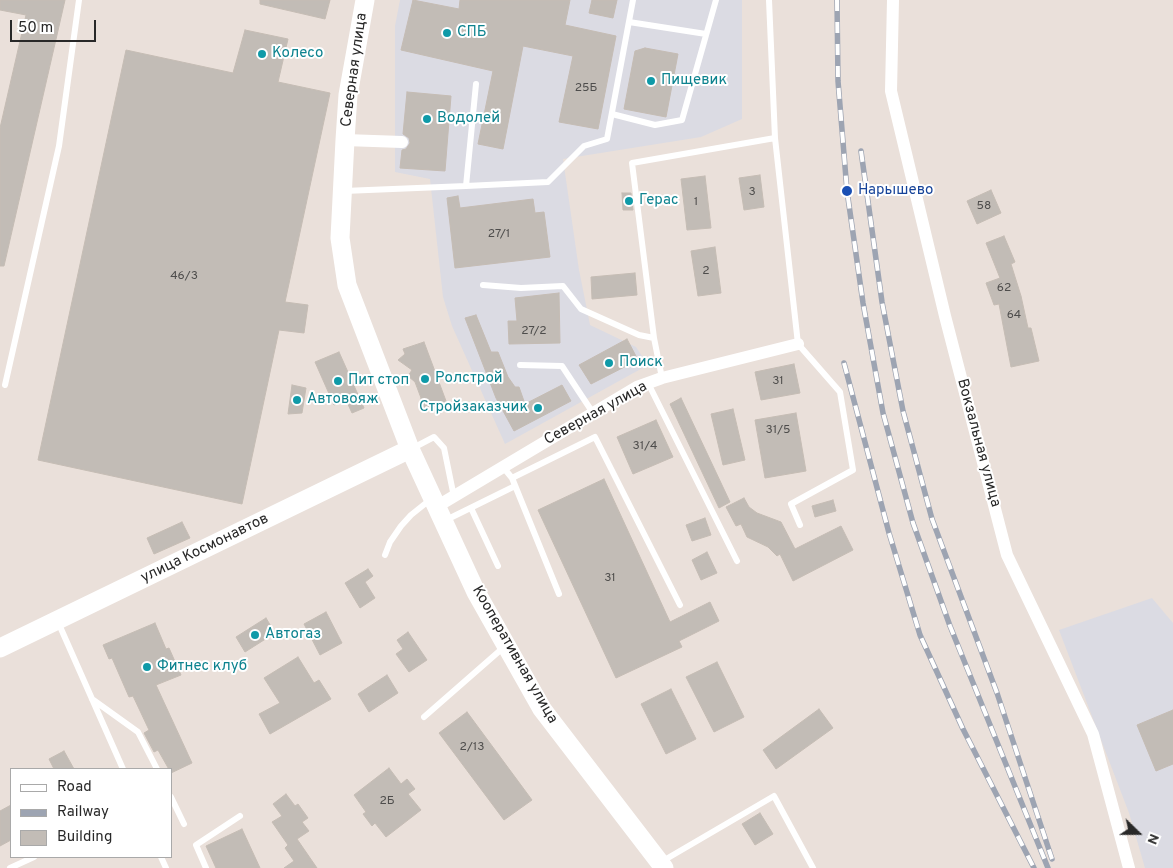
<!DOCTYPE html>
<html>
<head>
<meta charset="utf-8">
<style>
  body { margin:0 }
  #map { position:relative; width:1173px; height:868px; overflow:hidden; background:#eae0da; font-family:Overpass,sans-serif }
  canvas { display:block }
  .legend { position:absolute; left:10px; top:768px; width:162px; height:90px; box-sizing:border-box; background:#fff; border:1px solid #a9a9a9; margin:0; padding:6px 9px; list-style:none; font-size:15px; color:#282828 }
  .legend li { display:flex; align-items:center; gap:10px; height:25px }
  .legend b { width:25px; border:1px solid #a9a9a9 }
  .north { position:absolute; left:1113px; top:808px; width:50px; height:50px; -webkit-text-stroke:4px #fff; paint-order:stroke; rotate:112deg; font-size:14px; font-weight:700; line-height:20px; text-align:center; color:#282828 }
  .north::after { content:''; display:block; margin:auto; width:18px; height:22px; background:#282828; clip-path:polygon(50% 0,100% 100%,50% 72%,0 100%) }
  .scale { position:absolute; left:10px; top:20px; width:86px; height:22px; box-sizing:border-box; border:2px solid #282828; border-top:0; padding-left:6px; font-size:15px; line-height:18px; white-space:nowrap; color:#282828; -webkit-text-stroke:4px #fff; paint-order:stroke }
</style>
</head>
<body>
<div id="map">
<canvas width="1173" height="868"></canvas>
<ul class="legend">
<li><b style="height:6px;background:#fff"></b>Road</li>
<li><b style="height:6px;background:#9da4b2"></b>Railway</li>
<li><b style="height:14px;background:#c2bcb6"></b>Building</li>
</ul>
<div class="north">N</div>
<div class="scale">50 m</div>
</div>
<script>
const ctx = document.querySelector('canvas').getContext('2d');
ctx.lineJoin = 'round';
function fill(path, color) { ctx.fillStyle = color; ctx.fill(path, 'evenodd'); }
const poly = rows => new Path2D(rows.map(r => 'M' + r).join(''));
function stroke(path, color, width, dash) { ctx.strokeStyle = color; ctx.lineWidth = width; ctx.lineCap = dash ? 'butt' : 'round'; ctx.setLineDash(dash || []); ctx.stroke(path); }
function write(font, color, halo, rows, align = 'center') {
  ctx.font = font + ' Overpass,sans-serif'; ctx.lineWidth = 4; ctx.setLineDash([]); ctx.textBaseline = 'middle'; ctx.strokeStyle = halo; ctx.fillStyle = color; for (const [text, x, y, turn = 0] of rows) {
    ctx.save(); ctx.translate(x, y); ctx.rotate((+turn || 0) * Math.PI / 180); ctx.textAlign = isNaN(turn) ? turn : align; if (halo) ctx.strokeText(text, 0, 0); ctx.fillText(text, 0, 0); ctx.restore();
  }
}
fill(poly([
  [400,0,742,0,742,119,701,137,563,159,579,270,590,325,636,347,648,365,505,444,452,326,443,297,430,179,395,172,395,26],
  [1152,598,1173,623,1173,868,1145,868,1129,813,1059,630]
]), '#dbdbe3');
const building = poly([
  [0,0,65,0,4,266,0,266,0,128,26,15,0,10,0,0],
  [260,0,330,0,325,19,260,4,260,0],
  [413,0,459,9,460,0,570,0,565,25,616,36,598,129,559,122,573,56,523,46,503,149,478,144,493,71,401,50,413,0],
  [592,0,617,0,613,18,589,13,592,0],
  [245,30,288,39,278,82,330,93,285,302,308,305,304,333,279,330,242,504,38,460,126,50,233,73,245,30],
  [645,48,678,54,666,117,624,109,635,51,645,48],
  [407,92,451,96,445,171,400,168,402,150,406,149,410,143,409,138,403,134,407,92],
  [760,175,764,207,744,210,739,178,760,175],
  [705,176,711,228,687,230,681,179,705,176],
  [991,190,1001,213,977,224,967,201,991,190],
  [622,193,631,193,633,210,623,210,622,193],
  [458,196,460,208,533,199,535,213,544,212,550,257,455,268,447,198,458,196],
  [1004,236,1015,262,1011,264,1021,296,1028,328,1031,328,1039,361,1011,367,999,304,994,305,986,283,1000,278,986,243,1004,236],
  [715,247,721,293,698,296,691,251,715,247],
  [635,273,637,295,592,299,591,277,635,273],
  [559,293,560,343,509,344,508,321,517,321,515,298,559,293],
  [476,315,491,352,498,352,508,377,515,387,519,387,525,404,562,385,571,401,514,431,496,398,465,318,476,315],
  [627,339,638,360,591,384,579,365,627,339],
  [424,342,449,409,441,412,439,408,436,409,435,406,425,410,419,406,421,398,415,382,408,376,412,370,398,360,405,354,403,349,424,342],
  [339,352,364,408,352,413,346,400,334,405,315,362,339,352],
  [794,364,800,393,761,400,755,372,794,364],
  [292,385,306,388,302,413,288,414,292,385],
  [681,398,730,502,719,508,670,404,681,398],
  [733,409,745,460,723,465,711,414,733,409],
  [796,413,806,471,765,478,755,420,796,413],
  [656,420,673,457,633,474,617,437,656,420],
  [604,479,670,622,710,602,719,621,679,641,682,647,616,678,538,510,604,479],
  [744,498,749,507,757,513,781,522,795,549,841,526,853,550,793,581,780,554,777,556,768,547,747,537,741,524,736,526,726,507,744,498],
  [833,500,836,511,815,517,812,506,833,500],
  [705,518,711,535,692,541,686,525,705,518],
  [182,522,190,538,154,554,147,538,182,522],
  [707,552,717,573,701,580,692,560,707,552],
  [368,569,373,576,365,582,375,598,360,608,345,583,368,569],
  [326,612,342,643,320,655,304,624,326,612],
  [266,618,275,633,245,652,236,637,266,618],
  [155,623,166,649,169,648,181,675,156,685,192,763,171,773,158,750,154,752,144,733,149,730,133,696,129,697,112,658,109,659,103,645,155,623],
  [408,632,427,660,409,672,396,654,403,649,397,640,408,632],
  [298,657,314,683,319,680,331,699,270,734,259,714,280,703,264,678,298,657],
  [717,662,744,717,714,732,686,677,717,662],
  [387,675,398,693,369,712,358,694,387,675],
  [671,689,696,739,666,754,641,704,671,689],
  [819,709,833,728,776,769,763,750,819,709],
  [1173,710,1173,764,1156,771,1137,725,1173,710],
  [467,712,532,800,504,820,439,733,467,712],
  [64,751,74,769,54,769,49,759,64,751],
  [389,768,401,784,407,779,415,789,408,794,421,810,386,837,375,823,372,826,363,814,366,812,354,795,389,768],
  [286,794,295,806,298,804,308,818,302,822,309,831,297,839,317,868,284,868,294,861,285,848,288,845,272,822,282,816,273,804,286,794],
  [11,805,11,840,0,846,0,811,11,805],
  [760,813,773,834,755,845,742,824,760,813],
  [242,829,260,868,216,868,206,846,242,829]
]);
fill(building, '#c2bcb6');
stroke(building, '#c5bcb4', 1);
stroke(poly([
  [769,0,775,138],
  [629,22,706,34],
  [612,114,655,125,682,120,716,0],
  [466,186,548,182,584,146,607,139,633,0],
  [344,191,466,186,476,84],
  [483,285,521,288,563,286,581,309,639,335,654,338,662,378],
  [654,338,632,163,775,138,798,344,840,392,853,470,791,504,800,525],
  [520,365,562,366,593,413],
  [648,383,737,561],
  [5,385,59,146,79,0],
  [413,448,434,437,444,448,454,497],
  [503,467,512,478,559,594],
  [512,478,595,437,680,605],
  [471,508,498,566],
  [444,521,515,486],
  [385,555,390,542,401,526,411,515,431,499],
  [58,622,123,769],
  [92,699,138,732,157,769],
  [424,717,504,647],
  [171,797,184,824],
  [161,857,166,868],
  [661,862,774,796,813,868],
  [10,868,34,857],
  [206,868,196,845,240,816]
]), '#fff', 6);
stroke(poly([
  [893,0,891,91,945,316,1007,555,1093,734,1129,868],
  [345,140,402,142],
  [436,507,637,387,662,378,798,344]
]), '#fff', 12);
stroke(poly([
  [365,0,348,95,345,140,340,238,347,285,410,449,476,592,542,709,664,868],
  [0,648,410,449]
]), '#fff', 19);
const rail = poly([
  [837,0,838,81,847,191,863,303,883,413,913,523,950,626,1048,868],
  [861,151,882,302,903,411,932,519,997,693,1052,859],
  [844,363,889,533,920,635,963,729,1034,868]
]);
stroke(rail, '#9da4b2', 5.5);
stroke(rail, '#fff', 4, [11]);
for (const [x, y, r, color] of [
  [447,33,5,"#0f9aa8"],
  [262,54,5,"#0f9aa8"],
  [651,81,5,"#0f9aa8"],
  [427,119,5,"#0f9aa8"],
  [847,191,6,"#1a4fb4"],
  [629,201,5,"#0f9aa8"],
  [609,363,5,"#0f9aa8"],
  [425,379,5,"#0f9aa8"],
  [338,381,5,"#0f9aa8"],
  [297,400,5,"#0f9aa8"],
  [538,408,5,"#0f9aa8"],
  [255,635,5,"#0f9aa8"],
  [147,667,5,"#0f9aa8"]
]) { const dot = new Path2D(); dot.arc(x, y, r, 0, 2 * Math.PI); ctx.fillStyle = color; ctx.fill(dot); stroke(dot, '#fff', 2); }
write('12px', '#4e4d4c', null, [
  ["25Б",586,89],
  ["3",752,193],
  ["1",696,203],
  ["58",984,207],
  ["27/1",499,235],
  ["2",706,272],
  ["46/3",184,277],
  ["62",1004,289],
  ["64",1014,316],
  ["27/2",534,332],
  ["31",778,382],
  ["31/5",778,431],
  ["31/4",645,447],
  ["31",610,579],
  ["2/13",472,748],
  ["2Б",387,802]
]);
write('15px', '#0d838f', '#fff', [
  ["СПБ",457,33],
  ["Колесо",272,54],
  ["Пищевик",661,81],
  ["Водолей",437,119],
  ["Герас",639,201],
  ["Поиск",619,363],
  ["Ролстрой",435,379],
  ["Пит стоп",348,381],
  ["Автовояж",307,400],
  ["Стройзаказчик",528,408,"right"],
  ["Автогаз",265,635],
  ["Фитнес клуб",157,667]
], 'left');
write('15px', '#282828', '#fff', [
  ["Северная улица",355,70,-82],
  ["Северная улица",596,414,-29],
  ["Вокзальная улица",978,443,75],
  ["улица Космонавтов",205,549,-26],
  ["Кооперативная улица",514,655,60]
]);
write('15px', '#164399', '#fff', [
  ["Нарышево",858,191]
], 'left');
</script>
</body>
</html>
